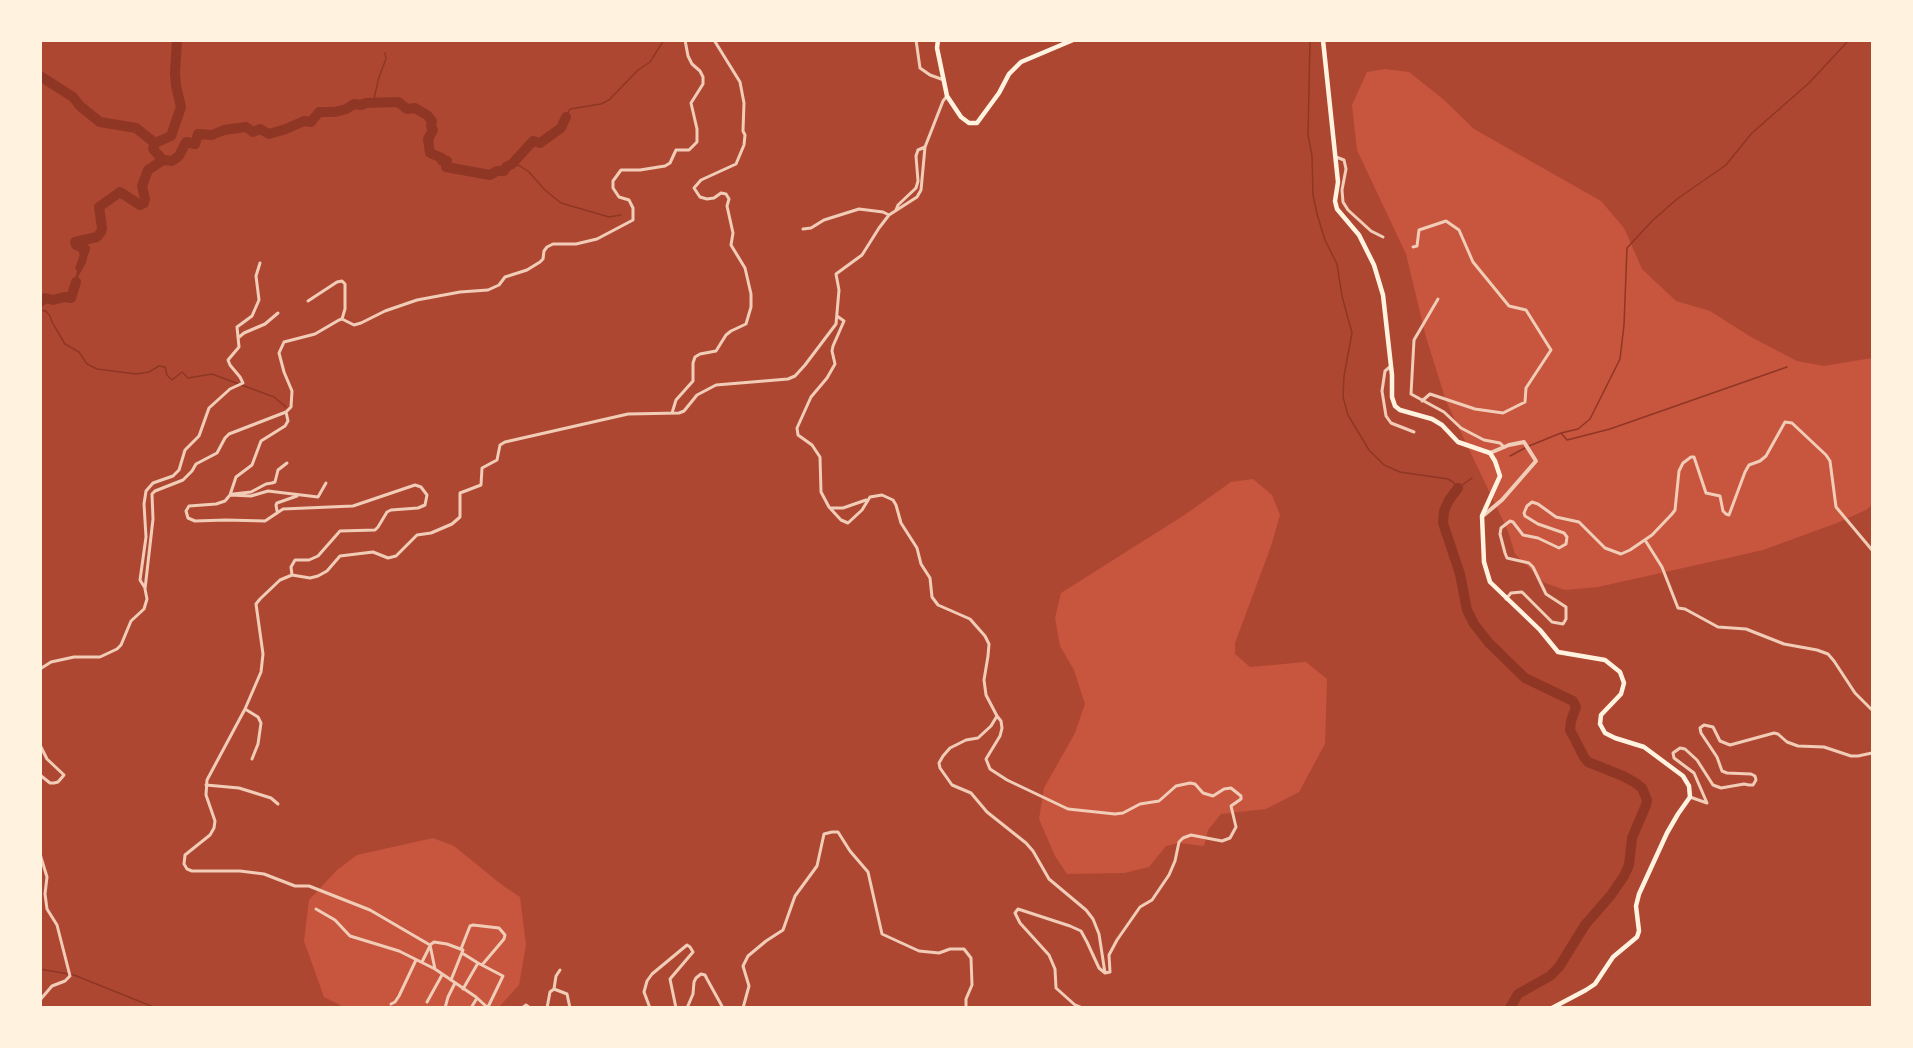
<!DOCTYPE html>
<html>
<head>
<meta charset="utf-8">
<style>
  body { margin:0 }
  #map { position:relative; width:1913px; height:1048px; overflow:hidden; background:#c8553d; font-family:Lato,sans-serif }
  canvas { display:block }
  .frame { position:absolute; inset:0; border:42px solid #fff3e0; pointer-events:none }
</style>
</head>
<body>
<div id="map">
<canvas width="1913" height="1048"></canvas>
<div class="frame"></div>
</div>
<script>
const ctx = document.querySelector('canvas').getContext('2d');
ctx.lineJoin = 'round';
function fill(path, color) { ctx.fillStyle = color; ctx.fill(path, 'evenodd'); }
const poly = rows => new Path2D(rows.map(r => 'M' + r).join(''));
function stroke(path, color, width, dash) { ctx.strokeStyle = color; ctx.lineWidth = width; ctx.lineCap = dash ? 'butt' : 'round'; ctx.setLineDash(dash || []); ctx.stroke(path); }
fill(poly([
  [40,41,1872,41,1872,358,1824,366,1797,361,1751,337,1710,311,1676,301,1642,269,1624,228,1601,201,1474,129,1443,99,1409,72,1385,69,1367,72,1352,105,1357,150,1406,254,1426,337,1446,401,1508,531,1515,554,1545,583,1565,590,1598,587,1728,558,1763,550,1837,523,1866,510,1872,505,1872,1007,499,1007,519,985,526,945,520,897,502,885,454,846,433,838,357,855,337,870,309,900,304,941,324,997,344,1007,41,1007],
  [1253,479,1272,495,1280,515,1271,546,1235,643,1235,654,1250,667,1306,662,1327,679,1325,744,1299,792,1266,809,1221,814,1208,830,1204,846,1179,843,1166,846,1149,867,1124,873,1067,874,1055,856,1039,819,1044,788,1075,733,1085,704,1074,670,1060,646,1055,618,1061,593,1186,514,1231,482]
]), '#ae4732');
fill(poly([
  [74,243,84,247,88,251,88,254,86,263,79,275,73,293,72,292,77,271,75,268,82,249,75,246]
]), '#8f3625');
stroke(poly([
  [1310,40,1308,135,1312,156,1313,195,1317,214,1325,240,1337,264,1342,296,1352,333,1344,376,1343,397,1348,415,1369,450,1384,465,1400,472,1448,479,1453,482,1458,488,1472,478],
  [373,103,379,77,386,59,385,53],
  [566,117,570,109,601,104,609,100,638,70,650,62,664,40],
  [511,164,520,166,529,172,545,190,561,203,609,217,621,215],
  [40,310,46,311,50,316,52,322,65,344,79,352,87,364,97,369,136,374,149,372,159,366,165,367,167,375,172,380,182,372,188,378,212,374,274,397,286,407],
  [1561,433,1578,429,1590,419,1620,359,1624,325,1627,248,1652,221,1677,199,1726,165,1752,133,1809,83,1849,40],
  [1529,446,1561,433,1567,440,1610,429,1787,367],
  [1510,456,1525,448],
  [40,969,74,975,156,1008]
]), '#8f3625', 1.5);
stroke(poly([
  [40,76,73,97,80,106,100,122,136,128,155,143],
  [163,160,172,161,179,156,186,142,195,144,198,134,212,135,224,130,246,127,253,132,260,129,269,134,286,129,304,121,311,122,319,112,335,112,346,109,354,104,361,105,366,103,398,102,407,109,415,108,427,115,432,121,431,126,433,130,428,139,430,153,442,158,442,161,447,161,446,167,490,175,497,171,504,171,506,167,512,164,533,141,540,143,561,128,566,117],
  [84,252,85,249,76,245,75,242,97,237,101,232,102,228,99,207,120,192,140,205,144,203,145,199,142,186,148,170,163,160,153,149,155,143,171,136,181,107,176,86,175,73,177,40],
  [40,302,45,298,53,300,64,297,71,298,76,282],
  [1458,488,1449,500,1444,511,1443,523,1460,574,1467,610,1474,624,1489,643,1525,678,1573,701,1576,707,1571,721,1570,730,1584,757,1588,762,1623,776,1634,782,1642,788,1647,800,1646,805,1632,838,1629,865,1624,876,1611,895,1585,925,1559,967,1550,976,1518,994,1510,1008]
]), '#8f3625', 10);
stroke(poly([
  [916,40,920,68,930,75,944,80],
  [1336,157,1344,160,1346,169,1342,190,1343,202,1348,210,1371,231,1383,237],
  [896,210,898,205,916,188,918,181,916,156,918,150,925,147],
  [803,229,811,228,824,220,859,209,883,212,889,215],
  [1413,247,1417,246,1419,230,1446,221,1459,230,1473,262,1509,306,1526,310,1551,350,1526,388,1525,402,1503,413,1475,409,1430,394,1422,401],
  [1438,299,1414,340,1411,394,1444,412,1461,428,1484,440,1500,443,1504,447],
  [308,301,337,282,342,281,345,284,345,309,342,319],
  [837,316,844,321,833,346,832,351,835,364,827,378,811,397,797,428,798,435,812,445,820,457,821,492,829,507,841,520,848,523,862,510,870,497,882,495,893,500,896,505,901,523,917,548,921,564,930,578,932,597,938,605,970,619,985,636,989,644,988,656,984,680,986,695,997,716],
  [238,338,244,333,265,324,278,313],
  [1391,366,1385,371,1382,391,1386,416,1391,423,1414,432],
  [286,412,288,421,285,426,261,441,252,465,236,477,230,495,225,501,216,504,189,506,186,511,188,518,195,521,226,520,265,521,283,509,353,506,415,485,421,487,427,495,425,505,418,508,391,510,387,512,378,527,375,530,340,531,318,556,309,560,295,560,291,567,292,575],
  [672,413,676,400,693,381,693,363,695,357,700,354,716,351,726,335,731,331,746,324,751,307,751,294,745,268,731,245,733,233,727,206,729,199,726,194,721,193,714,198,707,199,700,197,694,188,701,180,736,164,744,145,745,135,743,131,744,103,740,82,714,40],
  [233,494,251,492,266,484,272,483,275,482,278,470,287,463],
  [230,495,251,496,268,491,318,497,326,483],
  [830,508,843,508,866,500],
  [277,511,276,505,277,503,297,496],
  [1645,540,1662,567,1678,608,1685,609,1718,627,1746,629,1784,644,1817,650,1828,654,1834,661,1855,693,1872,710],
  [145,588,140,580,146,537,144,504,146,491,153,483,173,476,179,470,185,450,199,436,209,408,230,389,243,383,240,377,230,365,228,360,239,347,237,327,252,316,259,300,256,276,260,263],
  [1506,599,1511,593,1522,592,1552,622,1563,624,1566,619,1566,607,1546,594,1533,567,1529,563,1507,558,1505,553,1500,534,1501,528,1510,521,1513,522,1523,535,1538,538,1559,548,1566,544,1567,537,1564,533,1538,524,1525,516,1524,513,1527,506,1532,502,1538,504,1556,517,1579,522,1605,548,1621,554,1630,550,1652,535,1672,514,1675,510,1679,471,1683,463,1691,457,1694,457,1706,493,1720,496,1723,511,1726,514,1729,515,1745,472,1749,465,1760,461,1766,456,1785,422,1792,423,1826,455,1830,461,1836,507,1872,550],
  [40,669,51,662,74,657,100,657,117,649,121,645,131,621,144,609,147,599,145,589,153,519,152,494,155,491,183,480,192,471,196,464,217,453,225,438,229,434,286,412,291,407,292,391,284,372,279,353,284,342,315,334,339,320,342,319,354,325,361,323,385,311,417,300,460,292,488,290,499,285,505,277,527,270,540,262,543,259,544,251,547,247,553,244,576,244,597,239,633,220,633,208,629,200,619,197,613,188,613,181,621,170,640,170,665,166,670,163,676,150,689,150,697,142,697,129,691,103,703,84,703,77,700,71,692,64,688,56,685,40],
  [40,708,40,734],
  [245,709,258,717,261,723,258,744,252,759],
  [40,745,47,759,64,775,58,782,54,783,50,783,40,775],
  [206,785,239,788,271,798,278,804],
  [1690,797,1707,803,1694,773,1674,758,1673,753,1680,748,1685,749,1697,760,1713,785,1721,788,1744,784,1749,785,1753,785,1756,780,1755,776,1751,774,1727,773,1722,771,1717,757,1701,733,1700,728,1704,725,1713,727,1720,741,1730,745,1774,733,1778,734,1787,742,1798,746,1824,747,1851,756,1858,756,1872,753],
  [40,854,47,877,45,894,47,909,57,925,70,976,65,981,52,986,40,1000],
  [316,909,335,920,350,936,399,951,435,969],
  [430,945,434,942,447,944,463,950,451,980],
  [461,949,470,926,473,925,499,928,505,935,504,939,482,965],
  [462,953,478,963,503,976,488,1007],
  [422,962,430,946],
  [463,989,478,963],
  [554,989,556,976,560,970],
  [427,1002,442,975],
  [391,1004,395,1002,399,996,416,960],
  [445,1008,448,997,455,983],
  [471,1008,477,998],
  [488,1008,476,997,435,969,430,945,370,910,309,886,295,886,264,874,240,871,192,871,187,869,184,864,185,855,210,835,214,828,215,821,206,795,207,780,245,709,261,672,263,654,256,604,260,599,280,580,292,575,310,578,318,576,327,571,340,556,373,552,388,558,396,556,417,535,431,533,452,524,460,517,460,493,481,485,482,468,497,460,500,445,505,442,628,414,679,413,684,411,697,395,716,385,788,379,795,376,805,365,836,324,839,290,836,274,862,255,879,228,889,215,917,197,921,190,925,147,943,101,947,96],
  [522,1008,526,1005,530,1008],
  [547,1008,550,992,554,989,567,994,570,1008],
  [650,1008,644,992,647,981,652,974,687,945,690,947,693,952,670,979,676,1008],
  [687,1008,693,994,694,982,696,978,701,974,705,975,707,979,723,1008],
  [743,1008,749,986,743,966,748,956,766,941,783,930,795,896,817,866,824,834,832,832,838,832,850,851,868,872,882,934,919,951,939,953,950,949,964,949,971,958,972,985,966,999,966,1008],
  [1082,1008,1075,1005,1056,988,1055,969,1049,955,1020,923,1015,913,1018,909,1070,926,1081,931,1087,942,1099,968,1105,973,1099,934,1093,919,1086,910,1049,879,1033,851,1026,843,987,812,971,793,952,785,940,768,939,763,943,756,950,748,966,740,978,738,991,726,997,716,1001,721,1002,728,1000,736,986,759,990,769,1007,780,1068,809,1115,814,1123,813,1140,804,1159,801,1176,786,1190,783,1195,784,1203,793,1213,796,1224,789,1231,788,1241,796,1241,799,1231,806,1236,827,1230,838,1222,841,1191,835,1183,838,1179,842,1175,861,1169,875,1152,900,1140,907,1117,940,1109,955,1110,972,1105,973]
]), '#f1ccb7', 3);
stroke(poly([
  [1484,515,1502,500,1536,461,1524,442,1509,445,1490,453]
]), '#f1ccb7', 4);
stroke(poly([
  [938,40,937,48,947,96,961,117,969,123,977,123,999,93,1009,74,1021,62,1073,40],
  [1323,40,1338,182,1335,201,1337,209,1359,235,1374,265,1383,295,1392,375,1392,397,1395,406,1400,410,1432,419,1442,425,1458,442,1490,453,1495,461,1500,476,1482,516,1484,562,1490,582,1540,630,1558,652,1605,660,1620,672,1624,683,1621,694,1601,715,1600,724,1605,733,1615,738,1644,747,1683,776,1689,786,1690,797,1678,814,1667,833,1639,894,1636,906,1639,931,1637,937,1613,957,1595,984,1586,990,1552,1008]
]), '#fff3e0', 4.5);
</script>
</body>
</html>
